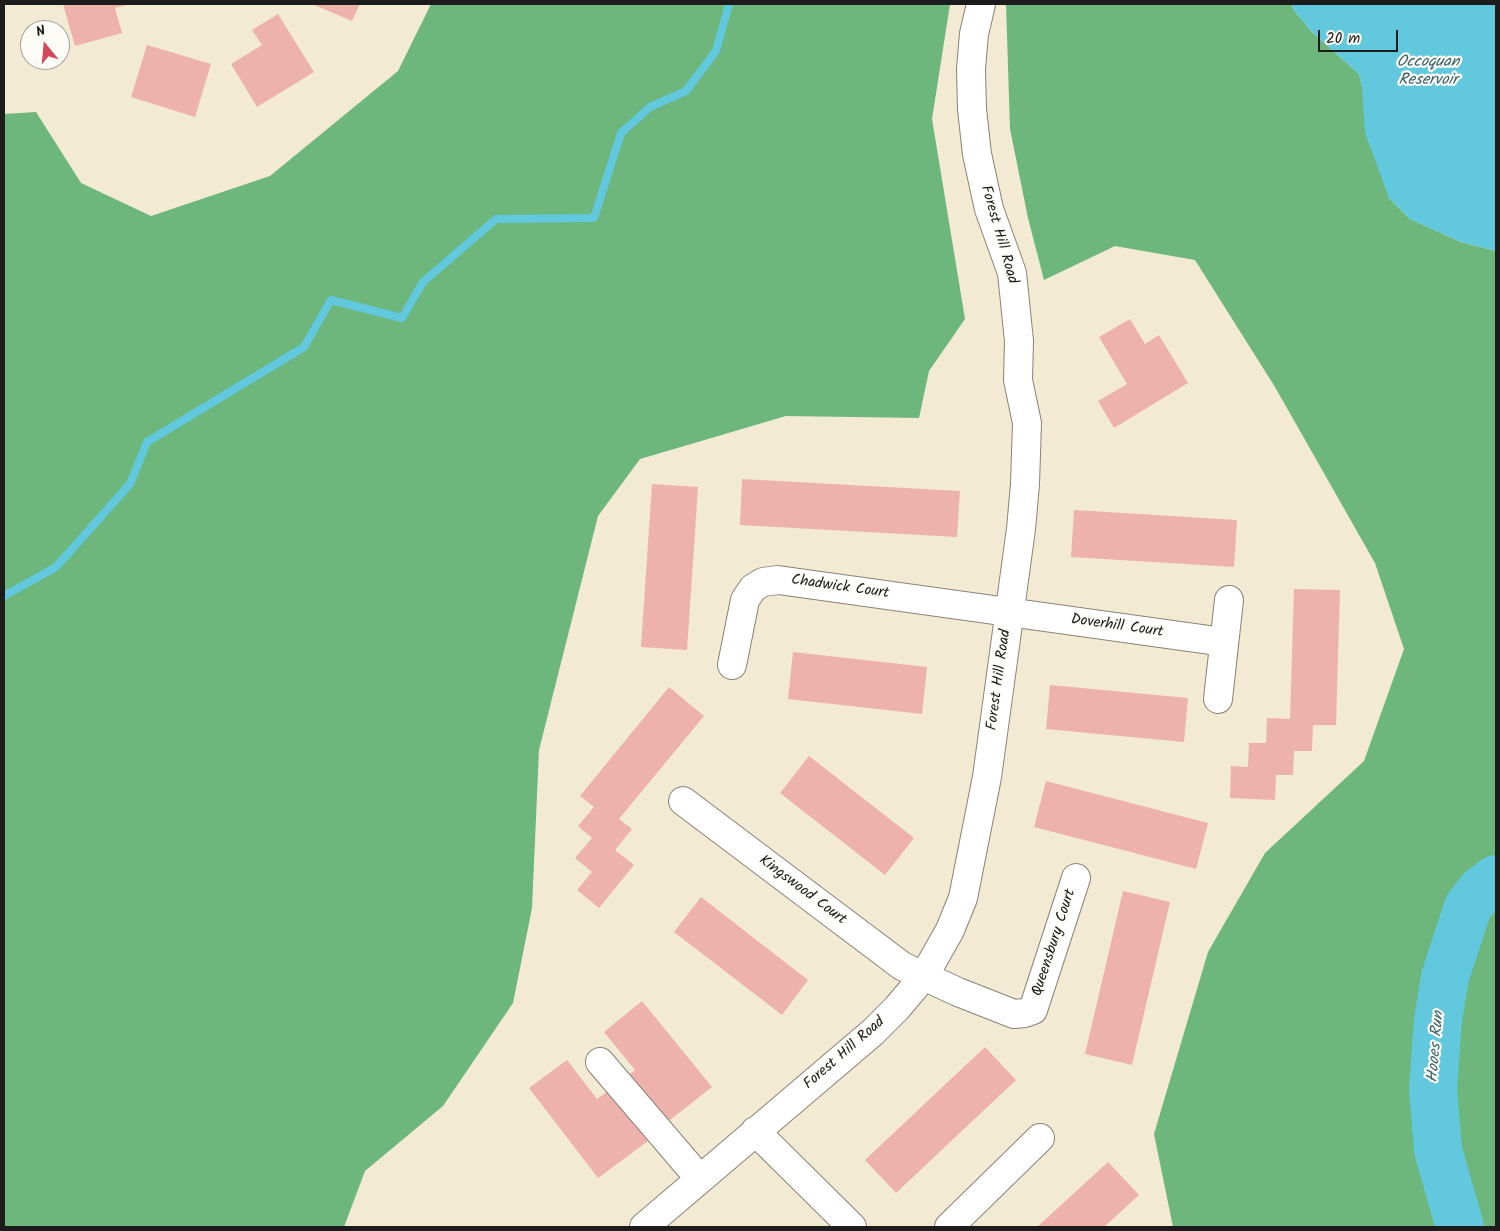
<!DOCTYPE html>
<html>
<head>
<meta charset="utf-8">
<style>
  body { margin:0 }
  #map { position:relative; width:1500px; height:1231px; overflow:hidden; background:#f3ead3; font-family:Kalam,sans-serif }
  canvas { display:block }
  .frame { position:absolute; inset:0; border:5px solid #1c1c1c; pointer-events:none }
  .north { position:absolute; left:20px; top:20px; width:50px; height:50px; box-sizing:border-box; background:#fdfcf7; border:1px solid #a3a29f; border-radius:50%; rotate:343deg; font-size:14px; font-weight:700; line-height:20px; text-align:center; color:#1c1c1c }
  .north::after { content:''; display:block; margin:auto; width:18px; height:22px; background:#d1495b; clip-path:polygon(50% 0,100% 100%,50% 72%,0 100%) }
  .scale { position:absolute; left:1318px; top:30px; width:80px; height:22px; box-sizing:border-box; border:2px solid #1c1c1c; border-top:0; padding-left:6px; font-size:15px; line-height:18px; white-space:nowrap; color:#1c1c1c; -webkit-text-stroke:4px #fdfcf7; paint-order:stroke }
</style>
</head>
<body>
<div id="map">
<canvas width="1500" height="1231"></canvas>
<div class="frame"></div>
<div class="north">N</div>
<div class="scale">20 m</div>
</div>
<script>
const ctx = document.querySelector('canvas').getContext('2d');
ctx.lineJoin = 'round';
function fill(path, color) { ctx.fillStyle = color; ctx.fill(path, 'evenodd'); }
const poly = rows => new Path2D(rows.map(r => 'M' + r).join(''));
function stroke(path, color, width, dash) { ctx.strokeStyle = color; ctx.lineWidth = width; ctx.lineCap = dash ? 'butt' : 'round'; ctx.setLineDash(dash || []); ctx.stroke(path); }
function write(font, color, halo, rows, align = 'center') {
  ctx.font = font + ' Kalam,sans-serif'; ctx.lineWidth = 4.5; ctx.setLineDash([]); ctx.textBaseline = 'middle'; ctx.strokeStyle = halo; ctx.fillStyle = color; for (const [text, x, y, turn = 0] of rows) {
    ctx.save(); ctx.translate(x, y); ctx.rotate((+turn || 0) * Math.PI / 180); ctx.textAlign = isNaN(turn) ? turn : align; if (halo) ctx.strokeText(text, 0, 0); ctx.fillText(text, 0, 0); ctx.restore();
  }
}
fill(poly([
  [431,4,950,4,932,119,965,319,929,371,919,418,786,416,640,459,598,516,539,750,532,908,513,1003,443,1106,365,1171,344,1227,4,1227,4,114,36,112,81,183,151,216,270,176,398,71],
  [1006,4,1292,4,1293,9,1311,31,1359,74,1389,198,1410,219,1461,242,1496,251,1496,1227,1173,1227,1154,1134,1208,952,1265,853,1364,761,1404,649,1375,563,1275,387,1195,260,1115,246,1044,280,1028,218,1010,129]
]), '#6db67c');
fill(poly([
  [1292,4,1496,4,1496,251,1461,242,1410,219,1389,198,1365,133,1362,87,1359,74,1311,31,1293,9]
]), '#61c8de');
stroke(poly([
  [4,596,56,567,130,484,147,442,304,347,331,300,402,318,423,282,496,219,594,218,621,133,650,107,686,91,716,51,729,4]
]), '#61c8de', 8);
stroke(poly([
  [1460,1227,1438,1150,1433,1089,1438,1020,1445,977,1468,907,1481,890,1496,879]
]), '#61c8de', 48);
fill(poly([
  [63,4,129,4,115,8,122,33,75,46],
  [312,4,360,4,352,21],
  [278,14,314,72,257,107,231,64,262,45,252,30],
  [147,45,211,64,195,117,131,97],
  [1130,319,1145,344,1159,335,1188,383,1114,428,1098,401,1127,384,1099,337],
  [742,479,960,491,957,537,740,525],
  [652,484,698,487,687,650,641,647],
  [1074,510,1237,520,1234,567,1071,557],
  [1294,589,1340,590,1336,725,1313,725,1312,751,1294,751,1293,775,1276,775,1275,800,1230,798,1231,766,1248,767,1249,743,1266,743,1267,718,1290,719],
  [793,652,927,667,922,714,788,699],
  [1050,685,1188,698,1184,742,1046,729],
  [669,687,704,716,619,819,632,829,615,850,634,865,599,908,577,890,592,872,575,858,592,838,578,826,594,807,580,796],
  [809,756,914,838,885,875,780,793],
  [1046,781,1208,823,1196,869,1034,827],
  [1123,891,1170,902,1132,1065,1085,1054],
  [701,897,808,980,782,1015,674,932],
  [642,1001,712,1087,666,1123,627,1076,635,1070,604,1032],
  [985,1047,1016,1080,896,1193,865,1160],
  [567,1060,597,1099,609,1090,648,1141,598,1178,529,1088],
  [1108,1162,1139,1195,1104,1227,1037,1227]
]), '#eeb2ac');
const minor = poly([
  [732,665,745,600,753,588,763,582,778,580,1224,642],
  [1218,699,1229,600],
  [683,801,902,966,958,992,1014,1014,1025,1013,1033,1010,1076,878],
  [600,1062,700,1179],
  [755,1131,852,1227],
  [644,1227,873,1032,897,1008,924,976,950,930,963,898,987,777,1021,529,1025,484,1027,423,1018,380,1019,341,1012,273,989,209,977,154,972,109,971,69,974,34,981,4],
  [949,1227,1040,1138]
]);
stroke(minor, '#888378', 30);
stroke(minor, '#fff', 28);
write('15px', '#1c1c1c', '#fdfcf7', [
  ["Forest Hill Road",998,235,74],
  ["Chadwick Court",840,588,8],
  ["Doverhill Court",1117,627,8],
  ["Forest Hill Road",1000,680,-82],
  ["Kingswood Court",802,891,37],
  ["Queensbury Court",1055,943,-72],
  ["Forest Hill Road",845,1054,-41]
]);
write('italic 16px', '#38616a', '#fdfcf7', [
  ["Occoquan",1428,63],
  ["Reservoir",1428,81],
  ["Hooes Run",1437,1047,-85]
]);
</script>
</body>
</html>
